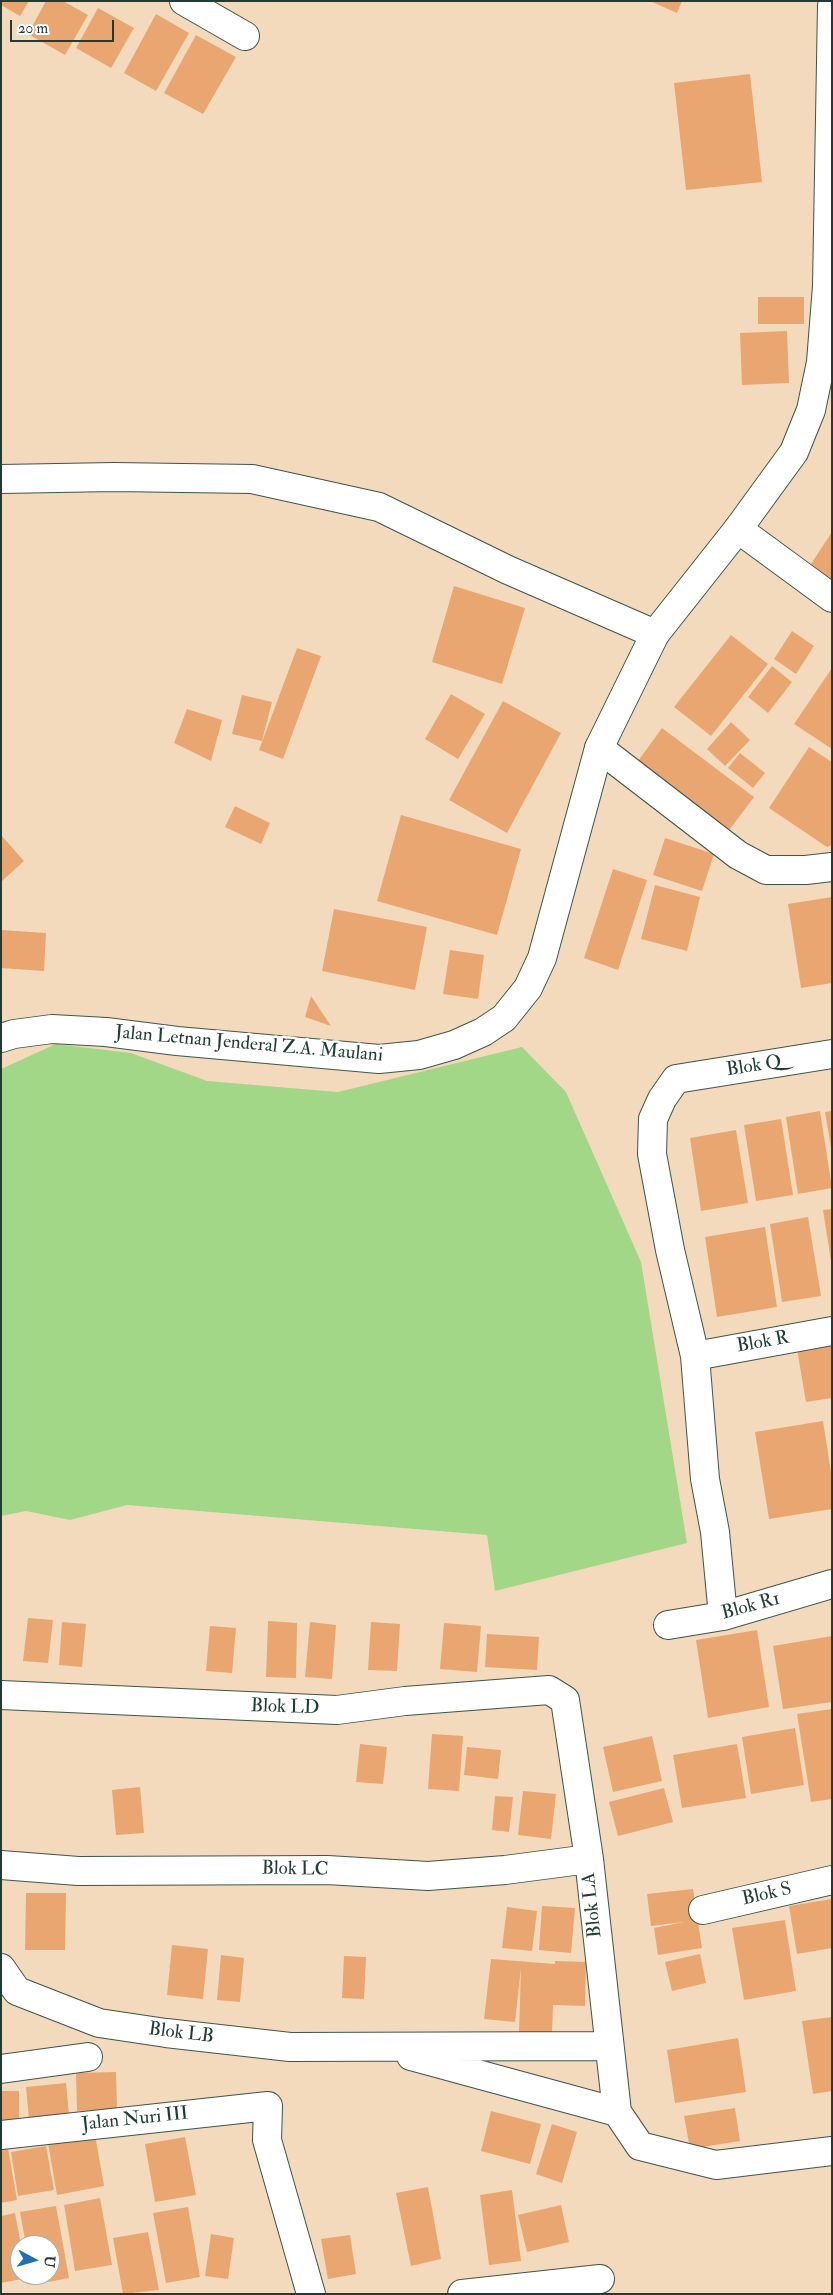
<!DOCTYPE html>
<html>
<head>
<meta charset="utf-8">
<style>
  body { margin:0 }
  #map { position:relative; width:833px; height:2295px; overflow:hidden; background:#f3dabd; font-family:"IM FELL Double Pica",serif }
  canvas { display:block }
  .frame { position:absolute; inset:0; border:2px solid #1f3d34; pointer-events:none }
  .north { position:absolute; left:10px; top:2235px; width:50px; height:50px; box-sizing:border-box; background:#fff; border:1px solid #a5b1ae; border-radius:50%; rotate:96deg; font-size:14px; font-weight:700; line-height:20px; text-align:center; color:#1f3d34 }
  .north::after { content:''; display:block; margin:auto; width:18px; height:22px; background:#1f6fb2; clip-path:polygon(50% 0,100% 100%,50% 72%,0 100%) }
  .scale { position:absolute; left:10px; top:20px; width:104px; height:22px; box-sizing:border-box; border:2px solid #1f3d34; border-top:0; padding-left:6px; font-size:15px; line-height:18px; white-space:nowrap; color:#1f3d34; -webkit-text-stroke:4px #fff; paint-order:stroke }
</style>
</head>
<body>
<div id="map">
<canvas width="833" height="2295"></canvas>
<div class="frame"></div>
<div class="north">U</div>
<div class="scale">20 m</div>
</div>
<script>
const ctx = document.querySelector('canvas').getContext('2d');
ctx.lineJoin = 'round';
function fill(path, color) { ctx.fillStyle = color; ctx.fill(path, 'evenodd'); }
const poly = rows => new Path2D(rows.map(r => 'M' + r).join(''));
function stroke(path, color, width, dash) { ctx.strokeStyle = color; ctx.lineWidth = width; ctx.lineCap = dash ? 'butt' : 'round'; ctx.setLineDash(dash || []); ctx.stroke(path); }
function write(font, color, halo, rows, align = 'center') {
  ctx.font = font + ' "IM FELL Double Pica",serif'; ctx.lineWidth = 5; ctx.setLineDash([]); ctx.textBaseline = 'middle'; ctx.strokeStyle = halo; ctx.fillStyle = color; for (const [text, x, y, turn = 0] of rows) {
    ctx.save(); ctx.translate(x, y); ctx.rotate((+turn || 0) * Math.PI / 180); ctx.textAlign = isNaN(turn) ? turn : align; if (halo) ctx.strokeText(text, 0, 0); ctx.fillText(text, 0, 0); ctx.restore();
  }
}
fill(poly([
  [56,1044,131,1053,207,1081,338,1092,522,1047,566,1092,641,1262,687,1543,495,1591,487,1535,127,1505,70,1520,26,1511,1,1516,1,1069]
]), '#a3d788');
fill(poly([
  [1,1,29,1,20,16,1,5],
  [46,1,63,1,88,15,65,55,28,34],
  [650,1,682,1,677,13],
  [98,8,134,28,111,68,76,48],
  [156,14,189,33,156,91,124,73],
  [196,35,236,57,203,114,164,93],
  [750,74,762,182,686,190,674,83],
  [758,297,804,297,804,324,758,324],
  [787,331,789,383,742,385,740,333],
  [832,532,832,591,805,573],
  [454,586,525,608,502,684,432,662],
  [792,631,814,646,796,674,774,659],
  [731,635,768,664,711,736,674,707],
  [297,648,321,656,283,759,259,750],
  [772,666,792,682,768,713,748,697],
  [832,668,832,749,794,724],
  [451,694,485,714,458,759,425,739],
  [242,695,272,702,262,741,232,734],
  [503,701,561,733,507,833,449,800],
  [187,709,222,720,211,761,174,743],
  [731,722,750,740,725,766,707,749],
  [662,728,754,797,724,837,633,768],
  [809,747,832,762,832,845,827,847,769,808],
  [740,753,765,773,753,788,728,768],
  [235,806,270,823,261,844,225,827],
  [401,815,521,849,497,935,377,901],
  [1,835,24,861,1,882],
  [665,838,714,854,702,891,653,875],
  [613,869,647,880,618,970,584,958],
  [655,885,700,897,687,951,641,939],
  [832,897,832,983,801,988,788,904],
  [334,909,427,927,415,990,322,971],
  [1,930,46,933,44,971,1,968],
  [450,950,484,955,478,999,443,994],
  [311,996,331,1026,305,1017],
  [820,1111,832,1188,798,1194,786,1117],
  [832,1111,832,1148,831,1148,825,1112],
  [781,1119,793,1195,756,1201,744,1125],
  [736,1130,748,1203,701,1211,690,1138],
  [832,1209,832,1261,831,1261,823,1210],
  [808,1217,821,1296,782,1302,770,1224],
  [765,1227,777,1307,717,1317,705,1237],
  [832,1337,832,1398,806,1402,796,1343],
  [823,1421,832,1479,832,1509,769,1519,755,1432],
  [28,1618,53,1620,48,1663,23,1661],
  [268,1621,297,1623,296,1678,266,1677],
  [62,1622,86,1624,82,1667,59,1665],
  [310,1622,336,1625,332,1679,305,1677],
  [371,1622,400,1624,397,1671,368,1670],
  [444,1623,481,1626,477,1672,440,1669],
  [210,1626,236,1628,232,1673,206,1671],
  [757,1630,769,1707,708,1718,696,1640],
  [487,1634,539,1637,537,1670,485,1667],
  [832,1636,832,1702,783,1709,773,1646],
  [832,1709,832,1799,811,1802,797,1714],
  [795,1728,804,1785,751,1794,742,1737],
  [432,1734,463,1736,459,1791,428,1789],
  [652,1736,662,1781,613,1792,603,1747],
  [360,1744,387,1747,383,1784,356,1782],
  [737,1744,746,1798,682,1808,673,1755],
  [467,1747,501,1750,498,1779,464,1775],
  [140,1787,144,1833,116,1835,112,1790],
  [664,1788,673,1822,618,1836,609,1802],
  [523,1791,556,1794,551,1839,518,1835],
  [495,1796,513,1797,509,1832,492,1830],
  [693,1889,702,1948,658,1955,654,1928,684,1922,651,1926,647,1894],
  [26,1893,66,1893,65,1950,25,1950],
  [832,1899,832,1948,797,1954,789,1906],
  [542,1906,575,1908,571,1953,539,1950],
  [507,1907,537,1911,532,1951,502,1948],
  [785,1920,796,1991,744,2000,732,1928],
  [172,1945,208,1949,203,1999,167,1995],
  [700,1954,706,1983,672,1991,665,1962],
  [221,1955,244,1958,240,2002,217,2000],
  [344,1956,366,1957,364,1999,342,1998],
  [491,1959,555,1964,555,1961,586,1962,585,2006,553,2005,552,2033,519,2032,521,1968,515,2022,484,2019],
  [832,2017,832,2091,813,2094,802,2021],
  [738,2038,746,2092,675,2103,667,2050],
  [116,2072,117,2109,77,2111,76,2073],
  [66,2083,69,2115,29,2119,26,2087],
  [1,2091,19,2091,19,2125,1,2124],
  [735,2108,740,2141,690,2149,684,2116],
  [491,2111,541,2124,530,2164,481,2151],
  [552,2124,577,2132,562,2183,536,2174],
  [94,2129,104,2186,57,2195,47,2137],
  [6,2137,17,2200,1,2203,1,2138],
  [185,2137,196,2195,155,2202,145,2144],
  [46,2146,54,2190,18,2196,11,2152],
  [428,2187,441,2259,411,2266,396,2193],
  [512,2190,521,2261,489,2265,480,2195],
  [100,2198,112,2265,75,2271,64,2205],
  [561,2205,569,2242,527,2252,518,2215],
  [56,2206,69,2278,32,2285,31,2275,50,2275,50,2245,26,2245,20,2212],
  [188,2207,200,2277,166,2283,153,2213],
  [15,2213,21,2245,20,2275,26,2275,27,2278,1,2283,1,2216],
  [148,2232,159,2290,123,2294,113,2238],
  [211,2234,234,2238,228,2279,205,2276],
  [350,2235,356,2274,328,2279,321,2239]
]), '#eaa671');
const minor = poly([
  [184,1,245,36],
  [1,479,114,477,252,479,379,507,508,570,655,634],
  [738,529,832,598],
  [599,748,738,855,766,870,806,870,832,867],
  [695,1356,832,1331],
  [723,1616,715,1532,705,1479,695,1356,670,1250,652,1154,653,1119,662,1099,676,1079,832,1054],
  [668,1625,723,1616,832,1584],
  [1,1695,337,1710,405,1701,549,1690,565,1700,589,1859,617,2112,640,2146,716,2165,832,2151],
  [1,1865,78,1871,327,1870,428,1876,505,1870,589,1859],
  [703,1910,832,1880],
  [1,1968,17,1991,99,2023,166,2033,290,2047,609,2046],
  [411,2056,617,2112],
  [1,2069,88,2057],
  [1,2135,268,2106,267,2140,311,2294],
  [462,2294,600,2279]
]);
const tertiary = poly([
  [1,1038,14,1034,52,1029,106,1032,177,1041,379,1059,419,1055,454,1045,483,1032,504,1018,528,988,542,958,599,748,655,634,738,529,794,452,811,410,821,362,827,286,832,6]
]);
stroke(minor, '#3f5549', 30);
stroke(tertiary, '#3f5549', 30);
stroke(minor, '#fff', 28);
stroke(tertiary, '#fff', 28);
write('19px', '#1f3d34', '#fff', [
  ["Jalan Letnan Jenderal Z.A. Maulani",249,1045,5],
  ["Blok Q",754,1067,-9],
  ["Blok R",763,1343,-10],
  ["Blok R1",751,1607,-15],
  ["Blok LD",285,1708,2],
  ["Blok LC",295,1870,1],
  ["Blok S",767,1895,-13],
  ["Blok LA",593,1905,-96],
  ["Blok LB",181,2034,7],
  ["Jalan Nuri III",135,2120,-6]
]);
</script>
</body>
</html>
